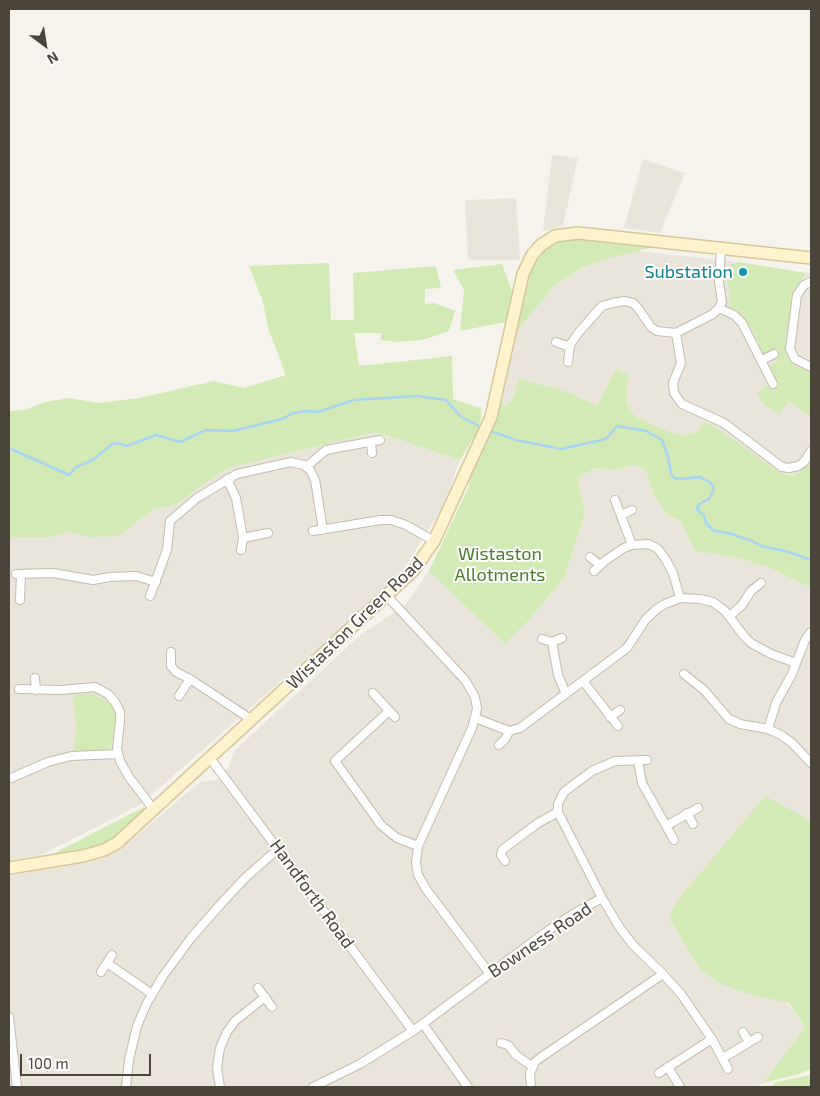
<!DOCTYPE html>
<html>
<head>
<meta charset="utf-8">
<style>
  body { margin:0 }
  #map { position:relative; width:820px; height:1096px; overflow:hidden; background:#f6f3ec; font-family:"Exo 2",sans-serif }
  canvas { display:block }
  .frame { position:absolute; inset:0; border:10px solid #4b4439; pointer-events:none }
  .north { position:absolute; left:20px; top:20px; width:50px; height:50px; -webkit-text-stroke:4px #fff; paint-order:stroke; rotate:149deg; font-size:14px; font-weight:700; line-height:20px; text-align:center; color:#4b4439 }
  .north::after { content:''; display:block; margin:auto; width:18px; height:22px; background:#4b4439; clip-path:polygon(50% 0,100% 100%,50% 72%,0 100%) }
  .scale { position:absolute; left:20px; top:1054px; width:131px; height:22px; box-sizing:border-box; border:2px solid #4b4439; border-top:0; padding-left:6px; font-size:15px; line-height:18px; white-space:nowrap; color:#4b4439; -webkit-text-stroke:4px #fff; paint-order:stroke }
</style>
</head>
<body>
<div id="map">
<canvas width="820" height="1096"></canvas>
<div class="frame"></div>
<div class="north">N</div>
<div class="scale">100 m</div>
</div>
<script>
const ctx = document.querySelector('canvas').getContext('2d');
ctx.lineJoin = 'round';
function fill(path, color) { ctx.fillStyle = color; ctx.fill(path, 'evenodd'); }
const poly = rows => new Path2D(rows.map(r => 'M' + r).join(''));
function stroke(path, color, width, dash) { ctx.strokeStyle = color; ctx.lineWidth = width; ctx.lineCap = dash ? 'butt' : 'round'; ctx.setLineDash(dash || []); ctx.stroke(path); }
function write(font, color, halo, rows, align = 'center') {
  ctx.font = font + ' "Exo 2",sans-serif'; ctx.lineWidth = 4; ctx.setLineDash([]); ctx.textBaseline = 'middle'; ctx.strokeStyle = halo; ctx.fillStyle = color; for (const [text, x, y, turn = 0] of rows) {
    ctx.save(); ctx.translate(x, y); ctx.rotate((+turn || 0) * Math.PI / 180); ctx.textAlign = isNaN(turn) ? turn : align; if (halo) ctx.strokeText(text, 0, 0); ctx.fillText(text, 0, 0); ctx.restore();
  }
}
fill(poly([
  [552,155,578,158,563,226,543,231],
  [643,159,685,173,660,233,624,228],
  [516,198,520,260,468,260,465,200],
  [637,251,739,262,733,263,728,270,726,279,730,290,729,307,736,310,754,332,761,352,775,351,779,359,771,365,776,385,771,387,778,414,787,401,811,417,811,462,809,465,794,476,780,473,714,426,705,421,699,431,684,436,654,426,635,416,626,403,627,382,630,375,616,369,597,406,565,391,519,379,513,398,506,406,500,398,512,337,556,284,582,268,602,259],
  [806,273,811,274,811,373,802,368,796,368,787,358,785,347,793,293],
  [376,432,460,460,442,508,398,578,141,804,41,855,9,860,9,537,52,537,67,531,89,537,137,523,154,509,178,504,197,489,228,468],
  [632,465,645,469,654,494,666,514,680,520,695,551,739,558,768,567,811,588,811,821,765,797,669,918,700,969,720,984,785,1000,805,1027,763,1083,756,1087,9,1087,9,878,11,875,90,862,106,857,121,849,200,782,216,780,229,767,234,751,362,634,405,605,429,571,505,644,528,621,564,578,585,512,577,479,595,468,616,470]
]), '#eae5da');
fill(poly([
  [579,237,662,245,601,260,582,268,556,284,512,337,526,277,543,248,556,240],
  [739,262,806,273,793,293,785,347,787,358,796,367,802,368,811,373,811,417,788,401,779,414,763,404,757,393,767,386,771,387,776,385,769,370,771,365,779,359,775,352,767,355,763,355,754,332,736,310,729,307,730,290,726,279,730,265],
  [329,263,331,320,354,320,353,273,436,266,441,288,425,289,425,304,434,303,455,311,449,331,422,340,397,342,381,340,381,333,354,333,359,366,452,356,453,399,481,408,481,419,476,434,460,460,376,432,228,468,197,489,178,504,154,509,118,536,89,537,67,531,52,537,9,537,9,411,25,410,45,402,69,398,99,403,139,398,214,381,244,388,286,375,268,328,263,302,249,266],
  [502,264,513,294,506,322,460,331,464,290,453,270],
  [616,369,630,375,627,382,626,403,635,416,654,426,684,436,699,431,704,421,714,426,780,473,794,476,811,462,811,588,768,567,739,558,695,551,680,520,666,514,654,494,645,469,632,465,616,470,595,468,577,479,585,512,564,578,528,621,505,644,429,571,470,484,462,479,496,393,506,406,513,398,519,379,565,391,597,406],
  [90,693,105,699,112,707,115,715,116,722,111,746,107,750,101,752,73,752,77,730,73,695],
  [765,796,811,821,811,1069,799,1074,763,1083,805,1027,789,1003,753,995,720,984,700,969,669,918,677,901],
  [144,807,144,811,110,842,94,849,47,857],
  [811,1073,811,1087,770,1087,777,1082,810,1075]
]), '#d2eab5');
stroke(poly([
  [488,430,516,440,561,449,606,439,617,426,646,431,662,440,668,456,671,474,674,478,680,479,700,477,711,483,714,488,709,499,699,504,697,510,704,515,706,523,714,531,728,533,752,541,761,546,789,552,811,560],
  [9,448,69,475,76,467,93,460,112,444,118,443,127,446,156,435,180,442,206,430,233,431,282,419,293,413,307,411,318,412,354,400,417,396,446,400,461,417,483,428]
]), '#a9d4f2', 2.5);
const street = poly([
  [721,249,719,282,722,302,719,308,713,314,676,333,681,363,673,383,674,393,682,404,724,423,782,467,789,468,798,466,804,462,811,451],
  [811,282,804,285,797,295,790,349,795,359,811,367],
  [719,308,734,315,742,323,773,384],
  [556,342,570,347],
  [762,360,774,354],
  [568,362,570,345,579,332,602,306,613,303,624,301,633,303,638,308,651,327,657,331,676,333],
  [371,443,372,453],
  [306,467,326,450,380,440],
  [227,479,236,498,243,538,241,550],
  [615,500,632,545],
  [621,515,632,510],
  [313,531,381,520,391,520,406,525,434,541],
  [243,538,268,533],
  [590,557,600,565],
  [594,571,606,560,624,548,632,545,649,544,658,549,666,560,673,573,680,598],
  [16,574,53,573,93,580,110,577,136,576,156,582],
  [150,596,167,550,170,521,197,498,237,474,291,462,304,465,310,470,315,480,323,530],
  [387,596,465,680,475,697,477,709,472,728,418,846,416,863,418,875,426,889,490,974],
  [20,600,21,575],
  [730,616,742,605,751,591,761,583],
  [542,639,552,642,562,638],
  [552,642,558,675,566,694],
  [171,652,171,666,176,672,190,679,252,720],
  [684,674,704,690,729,719,740,724,768,729,781,735,792,743,811,763],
  [35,678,36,690],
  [583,681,618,726],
  [19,689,61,690,95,687,108,694,115,702,120,712,120,721,117,749,120,761,129,777,154,810],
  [373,693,395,717],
  [179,696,190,679],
  [389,711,335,761,381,825,397,838,418,846],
  [610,717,620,710],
  [475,718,509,731,520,728,627,648,646,619,658,608,665,604,680,598,700,599,713,602,725,611,744,636,751,643,771,654,796,663],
  [768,729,776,703,792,674,805,640,811,632],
  [499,745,506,738,509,731],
  [210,758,413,1031],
  [647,760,615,761,592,771,564,792,558,804,558,812,602,898,620,928,633,945,663,974,681,994,712,1039,728,1069],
  [638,761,642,783,674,840],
  [11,778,48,762,71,756,118,754],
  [687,813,693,824],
  [666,826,698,808],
  [505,861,501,855,502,850,538,823,558,812],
  [107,963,152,994],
  [101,972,112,955],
  [258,988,272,1007],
  [9,1017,17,1087],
  [423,1024,468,1087],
  [743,1032,749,1042],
  [501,1043,508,1045,516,1055,533,1067],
  [723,1058,758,1037],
  [668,1067,680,1087],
  [659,1073,712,1039],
  [126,1087,129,1060,137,1026,147,1003,163,976,191,938,219,906,245,878,278,849],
  [220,1087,217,1068,220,1048,227,1032,235,1021,265,997],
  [313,1087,360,1064,413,1031,546,932,573,914,602,898],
  [531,1087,530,1073,535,1062,540,1058,663,974]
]);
const secondary = poly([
  [9,868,83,856,104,850,117,843,414,570,434,541,491,417,523,274,532,255,541,245,555,236,578,233,811,258]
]);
stroke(street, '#c2bbae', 10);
stroke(secondary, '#d6c79b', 14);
stroke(street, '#fff', 8);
stroke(secondary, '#fff3cd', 11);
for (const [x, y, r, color] of [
  [743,272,5,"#0f9aa8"]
]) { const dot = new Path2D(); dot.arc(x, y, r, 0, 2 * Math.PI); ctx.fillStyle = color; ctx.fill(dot); stroke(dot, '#fff', 2); }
write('18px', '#0d838f', '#fff', [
  ["Substation",733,272]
], 'right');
write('18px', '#4a7f2a', '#fff', [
  ["Wistaston",500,554],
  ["Allotments",500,575]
]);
write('18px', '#4b4439', '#fff', [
  ["Wistaston Green Road",355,623,-44],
  ["Handforth Road",312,894,54],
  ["Bowness Road",540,940,-34]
]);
</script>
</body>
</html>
